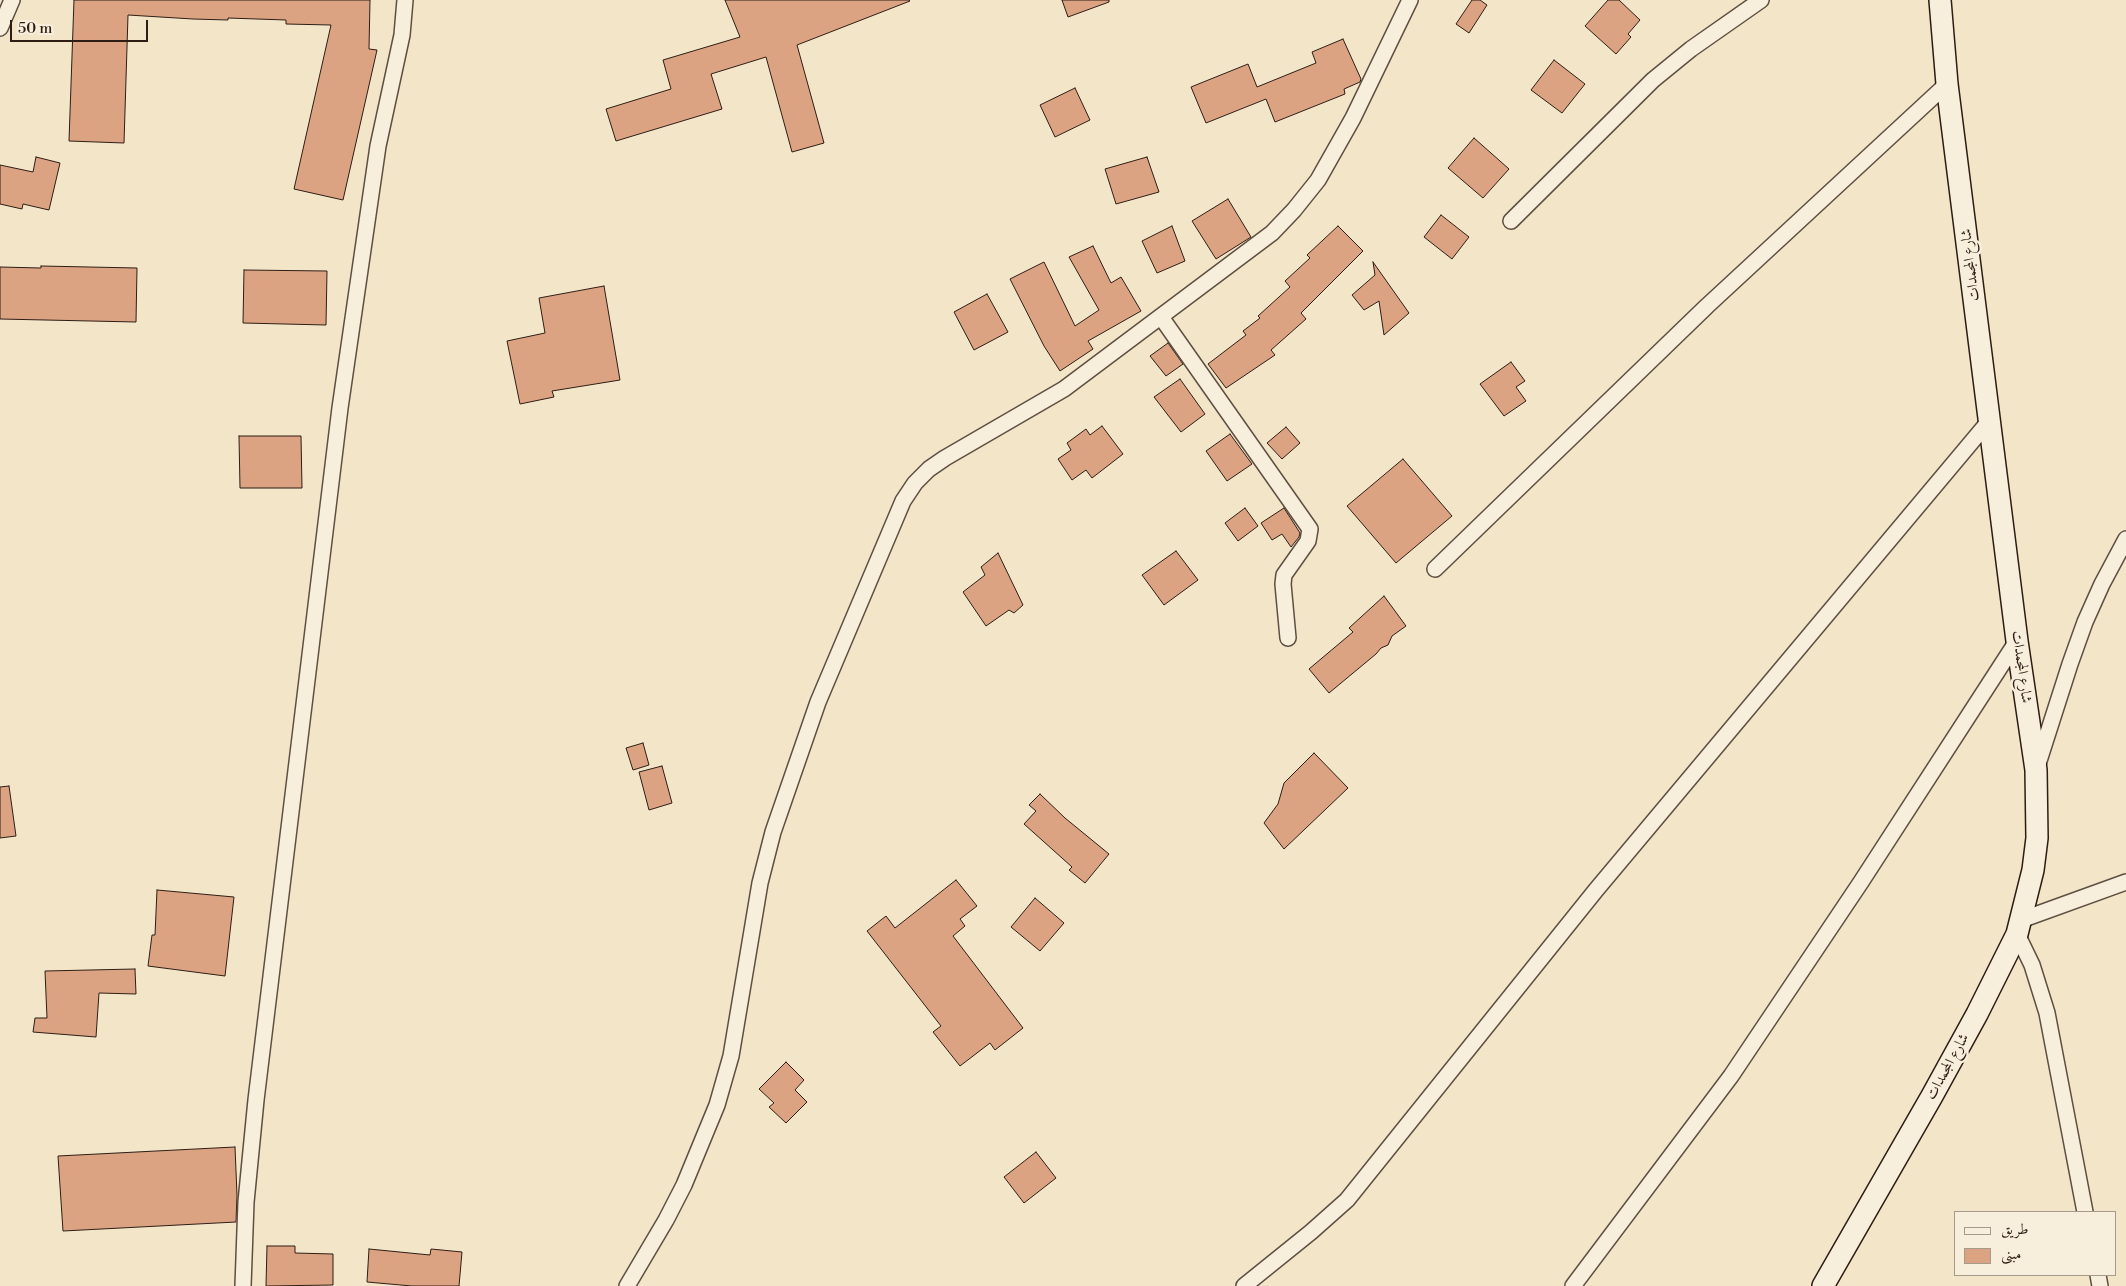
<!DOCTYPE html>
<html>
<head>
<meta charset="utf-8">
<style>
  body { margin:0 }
  #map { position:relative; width:2126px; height:1286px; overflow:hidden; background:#f3e5c8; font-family:"Libre Bodoni",Amiri,serif }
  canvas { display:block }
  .legend { position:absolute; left:1954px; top:1211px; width:162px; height:65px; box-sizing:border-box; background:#f7eedb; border:1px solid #a69a8c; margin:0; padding:6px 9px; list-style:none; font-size:15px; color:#2d1d15 }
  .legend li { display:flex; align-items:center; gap:10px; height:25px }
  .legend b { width:25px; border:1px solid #a69a8c }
  .scale { position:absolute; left:10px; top:20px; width:138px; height:22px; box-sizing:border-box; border:2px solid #2d1d15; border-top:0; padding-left:6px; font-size:15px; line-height:18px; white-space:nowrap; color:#2d1d15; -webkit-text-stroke:4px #f7eedb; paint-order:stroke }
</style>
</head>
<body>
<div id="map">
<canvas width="2126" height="1286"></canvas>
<ul class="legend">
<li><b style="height:6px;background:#f7eedb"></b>طريق</li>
<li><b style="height:14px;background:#dca383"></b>مبنى</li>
</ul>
<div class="scale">50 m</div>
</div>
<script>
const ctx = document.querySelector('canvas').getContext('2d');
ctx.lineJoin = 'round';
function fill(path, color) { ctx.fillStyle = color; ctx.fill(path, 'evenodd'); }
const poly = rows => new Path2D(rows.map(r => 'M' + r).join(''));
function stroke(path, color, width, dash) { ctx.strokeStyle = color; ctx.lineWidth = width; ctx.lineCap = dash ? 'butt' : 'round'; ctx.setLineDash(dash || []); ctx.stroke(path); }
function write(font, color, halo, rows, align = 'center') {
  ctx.font = font + ' "Libre Bodoni",Amiri,serif'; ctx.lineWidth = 5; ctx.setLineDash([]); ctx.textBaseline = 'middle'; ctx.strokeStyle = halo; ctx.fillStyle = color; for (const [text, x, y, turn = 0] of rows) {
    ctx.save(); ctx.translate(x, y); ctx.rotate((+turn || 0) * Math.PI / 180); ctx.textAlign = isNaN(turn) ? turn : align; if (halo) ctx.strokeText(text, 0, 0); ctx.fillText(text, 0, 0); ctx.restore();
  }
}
const building = poly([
  [74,0,370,0,369,49,377,50,343,200,294,189,331,25,286,24,286,20,228,18,228,20,193,19,128,15,124,143,69,141,74,0],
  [725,0,909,0,910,1,797,45,824,143,792,152,766,57,711,74,722,109,616,141,606,109,671,89,663,60,740,37,725,0],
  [1062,0,1109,0,1109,2,1068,17,1062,0],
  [1472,0,1480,0,1487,5,1469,33,1456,24,1472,0],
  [1608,0,1619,0,1640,20,1628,34,1631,37,1616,54,1585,26,1608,0],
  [1343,39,1361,79,1360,82,1344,89,1345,94,1275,122,1266,99,1206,123,1191,87,1248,64,1257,87,1316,63,1312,52,1343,39],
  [1554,60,1585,84,1562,113,1531,90,1554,60],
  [1075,88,1090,120,1055,137,1040,105,1075,88],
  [1474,138,1509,169,1483,198,1448,168,1474,138],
  [36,157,60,163,49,210,23,204,22,209,0,204,0,165,33,172,36,157],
  [1147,157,1159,192,1116,204,1105,169,1147,157],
  [1228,199,1251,237,1216,259,1192,221,1228,199],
  [1441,215,1469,237,1452,259,1424,237,1441,215],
  [1172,226,1185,261,1157,273,1142,241,1172,226],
  [1338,226,1363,251,1301,313,1306,319,1271,350,1275,355,1226,388,1208,364,1246,335,1243,331,1260,318,1258,316,1290,287,1285,281,1310,258,1307,255,1338,226],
  [1093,246,1111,283,1121,277,1141,311,1088,341,1093,349,1060,371,1044,346,1010,279,1044,262,1075,326,1099,310,1069,257,1093,246],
  [1373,262,1409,313,1384,335,1379,301,1364,310,1352,295,1375,275,1373,262],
  [41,266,137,268,136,322,0,319,0,267,41,268,41,266],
  [244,270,327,271,326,325,243,323,244,270],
  [604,286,620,380,552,391,554,397,520,404,507,341,545,333,539,298,604,286],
  [987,294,1008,332,974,350,954,312,987,294],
  [1168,343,1183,364,1166,376,1150,356,1168,343],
  [1511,362,1525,381,1516,387,1526,401,1504,416,1480,384,1511,362],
  [1180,379,1205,414,1181,432,1154,397,1180,379],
  [1102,426,1123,454,1092,478,1086,470,1072,480,1058,459,1071,450,1067,443,1086,429,1090,435,1102,426],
  [1286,427,1300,443,1282,459,1267,443,1286,427],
  [1230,434,1252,464,1227,481,1206,451,1230,434],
  [239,436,301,436,302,488,240,488,239,436],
  [1403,459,1452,516,1396,563,1347,506,1403,459],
  [1245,508,1258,526,1238,541,1225,523,1245,508],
  [1284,508,1300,533,1299,537,1291,547,1282,534,1272,540,1261,523,1284,508],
  [1176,551,1198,580,1164,605,1142,575,1176,551],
  [998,553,1023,605,1014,613,1009,610,986,626,963,592,985,575,981,567,998,553],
  [1384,596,1406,626,1392,636,1388,645,1381,648,1376,654,1329,693,1309,669,1353,632,1349,628,1384,596],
  [643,743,649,765,633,770,626,748,643,743],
  [1314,753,1348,788,1284,849,1264,823,1278,804,1284,783,1314,753],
  [662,766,672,803,649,810,639,772,662,766],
  [9,786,16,836,0,838,0,787,9,786],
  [1040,794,1065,818,1109,854,1085,883,1069,870,1072,867,1024,824,1036,811,1029,805,1040,794],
  [956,880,977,906,960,919,965,926,953,936,1023,1028,995,1050,990,1043,960,1066,933,1032,941,1026,867,931,886,916,895,928,956,880],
  [157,890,234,897,225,976,148,966,152,935,155,935,157,890],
  [1035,898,1064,923,1040,951,1011,927,1035,898],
  [135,969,136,994,99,993,96,1037,33,1032,35,1018,47,1018,45,971,135,969],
  [786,1062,804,1080,795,1090,807,1102,786,1123,769,1107,774,1103,759,1089,786,1062],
  [235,1147,237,1195,236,1222,63,1231,58,1156,235,1147],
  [1036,1152,1056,1178,1024,1203,1004,1177,1036,1152],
  [267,1246,295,1246,295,1253,333,1254,333,1285,266,1286,267,1246],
  [369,1249,430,1255,431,1249,462,1252,459,1286,412,1286,367,1282,369,1249]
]);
fill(building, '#dca383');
stroke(building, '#2d1d15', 1);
const minor = poly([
  [0,28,12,0],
  [1511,221,1653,80,1691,49,1761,0],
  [1161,317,1310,529,1308,541,1284,575,1283,584,1288,638],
  [1435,569,1707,306,1947,84],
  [2037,767,2070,664,2085,622,2102,584,2126,539],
  [2021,920,2126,882],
  [2017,934,2032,965,2047,1013,2085,1212],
  [2098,1275,2100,1286],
  [243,1286,246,1202,256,1100,340,408,378,146,402,35,405,0],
  [627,1286,666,1220,684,1185,717,1105,731,1056,760,883,773,832,818,702,903,501,915,483,929,469,945,458,1064,389,1272,233,1294,210,1318,180,1353,118,1410,0],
  [1244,1286,1311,1232,1347,1200,1596,890,1990,420],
  [1573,1286,1731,1076,1861,882,2017,641]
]);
const secondary = poly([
  [1823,1286,1932,1096,1977,1014,2017,934,2033,870,2037,838,2036,770,2017,641,1947,84,1940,0]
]);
stroke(minor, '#5e4f42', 18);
stroke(secondary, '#2d1d15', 24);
stroke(minor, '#f7eedb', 15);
stroke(secondary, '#f7eedb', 21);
write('15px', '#2d1d15', '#f7eedb', [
  ["شارع المجمدات",1971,265,-97],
  ["شارع المجمدات",2021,667,82],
  ["شارع المجمدات",1948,1067,-61]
]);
</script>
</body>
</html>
